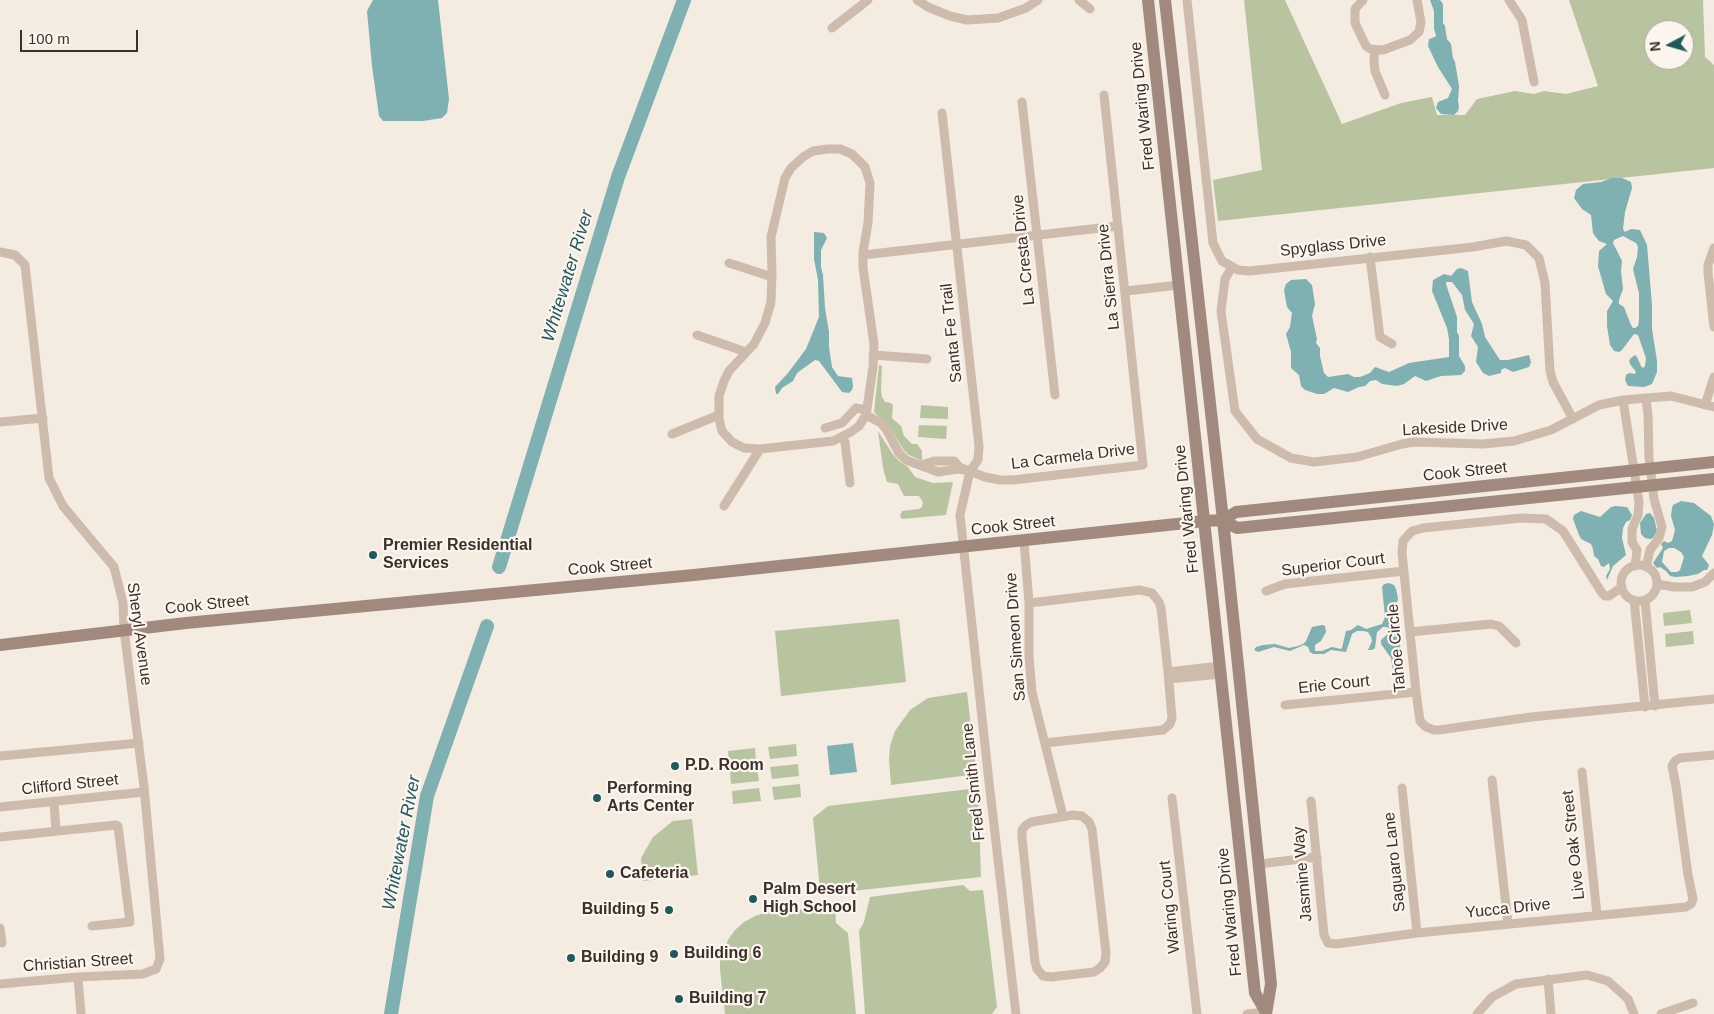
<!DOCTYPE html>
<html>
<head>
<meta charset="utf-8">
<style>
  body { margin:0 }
  #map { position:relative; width:1714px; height:1014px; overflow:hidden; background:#f4ebe1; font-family:Helvetica,sans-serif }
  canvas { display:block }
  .north { position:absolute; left:1644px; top:20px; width:50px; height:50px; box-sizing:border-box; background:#fbf5ee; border:1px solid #aea6a0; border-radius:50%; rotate:264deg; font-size:14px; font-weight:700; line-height:20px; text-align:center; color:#3b302b }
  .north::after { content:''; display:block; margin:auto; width:18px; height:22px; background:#1f5a5e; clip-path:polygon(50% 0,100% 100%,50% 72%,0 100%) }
  .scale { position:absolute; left:20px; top:30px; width:118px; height:22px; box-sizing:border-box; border:2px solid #3b302b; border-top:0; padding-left:6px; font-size:15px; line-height:18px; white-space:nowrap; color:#3b302b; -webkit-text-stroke:4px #fbf5ee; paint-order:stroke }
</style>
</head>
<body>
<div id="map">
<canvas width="1714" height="1014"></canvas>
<div class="north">N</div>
<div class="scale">100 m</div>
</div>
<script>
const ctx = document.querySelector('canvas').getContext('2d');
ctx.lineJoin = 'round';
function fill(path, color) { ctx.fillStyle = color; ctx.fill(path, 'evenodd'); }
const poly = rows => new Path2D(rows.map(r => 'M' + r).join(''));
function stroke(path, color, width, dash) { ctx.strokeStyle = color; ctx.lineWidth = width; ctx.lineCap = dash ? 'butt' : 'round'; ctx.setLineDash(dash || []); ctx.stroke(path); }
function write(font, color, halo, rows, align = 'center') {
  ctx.font = font + ' Helvetica,sans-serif'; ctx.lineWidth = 4.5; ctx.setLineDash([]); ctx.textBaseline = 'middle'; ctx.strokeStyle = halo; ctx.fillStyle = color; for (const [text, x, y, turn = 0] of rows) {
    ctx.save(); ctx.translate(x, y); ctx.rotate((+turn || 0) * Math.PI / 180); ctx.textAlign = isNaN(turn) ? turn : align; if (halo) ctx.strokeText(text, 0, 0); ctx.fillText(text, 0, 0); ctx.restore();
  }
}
fill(poly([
  [1244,0,1285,0,1342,124,1401,103,1432,97,1437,115,1465,115,1477,99,1515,91,1534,94,1544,91,1566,94,1598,86,1569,0,1703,0,1705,57,1714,65,1714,168,1218,221,1213,180,1262,170],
  [1654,30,1684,30,1684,60,1654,60],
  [879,365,882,366,881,390,882,397,885,402,891,403,893,406,892,418,901,426,904,436,912,444,917,444,922,451,922,461,909,455,903,449,891,429,874,412],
  [921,405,948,407,948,419,920,418],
  [919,425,947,426,946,439,918,437],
  [878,431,892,453,899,461,908,467,915,477,933,483,953,482,946,515,902,519,900,516,902,511,919,509,922,507,923,502,919,496,904,496,898,484,887,482,883,468],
  [1690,610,1692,623,1664,626,1663,613],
  [899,619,906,682,781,696,775,631],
  [1693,631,1694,644,1666,647,1665,634],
  [967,692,976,769,970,775,891,785,889,759,890,746,895,731,910,710,928,698],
  [796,744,797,756,770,759,768,747],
  [755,748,756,761,729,764,728,751],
  [798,764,799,776,772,779,770,767],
  [757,768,759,781,731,784,730,771],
  [800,784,801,797,774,800,772,787],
  [759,788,761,801,733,804,732,791],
  [978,788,981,877,825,894,820,890,813,818,828,806],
  [692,819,698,875,643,881,641,858,653,837,673,821],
  [963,885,970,891,983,890,997,1007,992,1014,865,1014,859,931,864,922,870,897],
  [835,906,836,923,848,933,856,1014,725,1014,720,970,720,959,728,940,735,930,744,922,755,916,765,913]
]), '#b8c4a0');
fill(poly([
  [373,0,438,0,449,99,447,113,442,118,423,121,383,121,379,116,372,66,367,11],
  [1430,0,1440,0,1443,4,1443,23,1445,26,1447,39,1451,44,1453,58,1455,62,1459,86,1458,101,1459,107,1458,111,1454,115,1441,114,1436,108,1438,102,1448,98,1452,89,1438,67,1428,46,1429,39,1435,37,1436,35,1434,29,1434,11],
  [1612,178,1622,178,1631,182,1632,188,1625,212,1623,229,1625,232,1631,229,1640,230,1647,245,1652,305,1652,329,1657,361,1657,372,1652,384,1644,387,1628,386,1625,380,1626,375,1629,373,1635,374,1636,372,1630,364,1629,361,1631,358,1635,355,1637,357,1641,366,1643,368,1645,366,1646,358,1638,335,1634,334,1622,350,1619,352,1614,351,1610,345,1607,326,1607,311,1613,301,1606,294,1598,266,1599,251,1607,244,1599,241,1595,236,1593,233,1591,215,1582,209,1574,198,1576,190,1583,184,1601,182],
  [1623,236,1636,243,1638,247,1637,257,1633,269,1639,293,1639,320,1638,326,1635,328,1633,328,1631,325,1624,307,1619,304,1619,300,1623,289,1621,271,1622,261,1613,243,1614,240],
  [814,232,824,233,827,238,821,250,821,267,823,275,825,308,829,332,829,347,832,367,838,376,852,378,853,386,852,390,849,393,842,392,819,361,815,360,797,373,793,381,782,388,778,394,776,394,775,387,788,373,806,349,819,317,818,280,814,259],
  [1461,268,1468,271,1472,302,1482,324,1485,337,1498,357,1500,360,1508,360,1529,355,1531,362,1529,367,1513,372,1505,368,1501,370,1501,373,1489,376,1483,373,1476,362,1478,347,1471,336,1474,324,1465,310,1462,295,1452,282,1446,282,1446,284,1457,317,1457,332,1459,336,1459,356,1465,366,1465,371,1461,375,1441,376,1426,381,1415,376,1404,384,1397,386,1382,384,1376,380,1370,381,1365,386,1359,387,1348,392,1334,388,1324,394,1317,394,1305,390,1301,386,1299,375,1291,368,1291,352,1286,334,1290,327,1292,313,1287,307,1284,290,1286,284,1291,280,1306,279,1312,285,1315,304,1312,316,1317,339,1316,343,1320,348,1320,356,1324,373,1328,377,1348,374,1354,377,1360,377,1370,373,1375,367,1389,372,1409,363,1449,357,1449,339,1447,328,1432,291,1433,280,1444,274,1451,276,1457,269],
  [1681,501,1694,503,1711,516,1714,524,1712,535,1702,556,1709,565,1707,570,1704,570,1698,574,1688,576,1676,577,1670,576,1666,571,1660,567,1657,568,1653,563,1663,548,1661,544,1664,541,1668,543,1672,541,1675,530,1671,516,1672,508,1673,505],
  [1669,548,1674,548,1681,552,1684,557,1680,570,1677,572,1671,572,1662,562,1664,551],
  [1615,506,1627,507,1632,515,1630,520,1626,522,1623,528,1622,538,1626,555,1613,566,1607,580,1606,576,1610,569,1609,563,1604,567,1601,566,1598,559,1594,556,1593,549,1591,544,1581,539,1579,535,1573,519,1574,515,1581,511,1600,517,1611,507],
  [1650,513,1654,518,1657,531,1653,538,1650,539,1645,538,1641,534,1640,523,1646,514],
  [1389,583,1394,585,1396,589,1398,598,1396,608,1400,620,1400,643,1401,663,1406,676,1403,682,1401,682,1394,678,1391,658,1381,644,1381,640,1391,631,1387,627,1383,627,1377,632,1375,648,1372,650,1368,650,1372,641,1371,637,1368,632,1363,631,1357,631,1352,634,1346,652,1331,650,1324,654,1313,654,1310,652,1308,647,1304,645,1290,651,1274,647,1258,652,1254,650,1256,647,1263,645,1275,644,1289,648,1298,646,1303,644,1306,641,1312,627,1322,625,1325,626,1326,632,1321,641,1315,645,1315,651,1322,651,1332,647,1341,649,1342,648,1346,631,1351,630,1358,625,1366,629,1382,624,1385,617,1382,587,1384,584],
  [853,743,857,772,830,775,827,746]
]), '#7fb0b2');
stroke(poly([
  [499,567,618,177,684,0],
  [391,1014,427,796,487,626]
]), '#7fb0b2', 14);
stroke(poly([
  [917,0,928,7,950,16,967,20,998,18,1026,8,1038,0],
  [1079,0,1090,9],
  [1187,0,1213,243,1222,261,1238,270,1250,271,1473,247,1506,241,1526,245,1539,258,1545,283,1550,371,1553,382,1573,419],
  [1363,0,1355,9,1355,23,1366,46,1370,49,1383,50,1410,40,1419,32,1421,22,1417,0],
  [1509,0,1522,20,1534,82],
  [832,28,868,0],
  [1375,50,1374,59,1375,71,1385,95],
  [1022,102,1055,395],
  [942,113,979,446,978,460,970,471,960,515,989,782,1016,1014],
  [828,149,840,149,852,154,865,167,870,183,868,223,863,252,863,268,874,344,873,367,866,415,859,426,851,432,833,441,760,449,744,448,732,442,722,431,719,419,719,396,724,381,729,371,754,344,765,323,771,302,772,273,771,237,785,178,791,168,803,157,813,151,828,149],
  [1714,248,1708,265,1708,273,1714,327],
  [0,252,15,255,25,265,49,478,63,506,114,567,123,603,124,630,144,787,160,959,156,969,143,974,78,977,0,984],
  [863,255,1118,226],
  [1370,257,1380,337,1392,344],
  [729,263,772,277],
  [1232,267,1225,279,1221,311,1235,411,1257,439,1291,458,1314,462,1357,457,1402,444,1414,442,1483,444,1514,441,1551,430,1599,405,1623,400,1671,396,1714,407],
  [1126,291,1179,285],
  [697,335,746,352],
  [873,355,927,359],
  [1623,400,1639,502,1638,515,1632,529,1632,542,1637,550,1635,566],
  [1705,405,1714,377],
  [866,415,881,423,886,429,899,453,906,460,938,472,958,469,964,470],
  [0,422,43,418],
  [825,428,842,423,856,408,867,410],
  [672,434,719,415],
  [842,437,845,442,850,483],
  [922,465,934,461,954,461,959,467,985,477,1000,480,1013,480,1143,465,1104,95],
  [724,506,760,449],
  [1024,541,1029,603,1029,656,1032,692,1063,816],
  '1621 583a18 18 0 1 1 36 0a18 18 0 1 1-36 0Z',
  [1646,567,1650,550,1659,538,1662,527,1654,499,1649,458,1648,415,1646,398],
  [1657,584,1674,587,1692,587,1705,582,1714,573],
  [1622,587,1609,596,1605,596,1602,593,1563,531,1546,519,1521,518,1423,528,1412,531,1403,541,1402,553,1416,692,1420,721,1426,727,1434,730,1439,730,1531,717,1714,699],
  [1266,591,1285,584,1404,571],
  [1634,600,1645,707],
  [1645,600,1655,706],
  [1029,603,1140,590,1152,593,1159,602,1161,608,1168,672,1172,718,1170,724,1163,730,1045,743],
  [1410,632,1491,624,1499,626,1516,643],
  [1168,672,1220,666],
  [1169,679,1221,674],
  [1285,705,1416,692],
  [0,756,139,743],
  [1582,772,1597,915],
  [1492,780,1508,924],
  [1402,788,1417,933],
  [1172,798,1197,1014],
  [54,801,56,831],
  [1311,801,1324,935,1328,943,1336,944,1417,933,1686,907,1691,904,1693,899,1688,875,1676,786,1672,766,1675,761,1680,758,1714,755],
  [0,807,144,792],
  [1073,815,1082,816,1089,822,1092,829,1106,953,1105,962,1100,968,1094,972,1051,977,1043,976,1037,969,1035,962,1022,838,1022,830,1026,825,1031,822,1073,815],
  [0,837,116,825,118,826,130,922,92,926],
  [1259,864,1317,857],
  [0,928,2,943],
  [78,977,81,1014],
  [1548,979,1551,1014],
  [1247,1014,1266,1012],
  [1477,1014,1492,997,1516,984,1587,975,1608,981,1628,999,1634,1014],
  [1661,1014,1693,1003]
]), '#cdbbac', 9);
stroke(poly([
  [1148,0,1255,993,1266,1012],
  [1165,0,1223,520,1271,984,1266,1014],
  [1223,520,1236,512,1714,462],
  [0,645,186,623,694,575,1205,521,1223,520,1237,528,1714,479]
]), '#a18a7d', 12);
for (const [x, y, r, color] of [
  [373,555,5,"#1f5a5e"],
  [675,766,5,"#1f5a5e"],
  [597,798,5,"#1f5a5e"],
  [610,874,5,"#1f5a5e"],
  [753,899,5,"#1f5a5e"],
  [669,910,5,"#1f5a5e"],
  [674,954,5,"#1f5a5e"],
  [571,958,5,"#1f5a5e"],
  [679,999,5,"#1f5a5e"]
]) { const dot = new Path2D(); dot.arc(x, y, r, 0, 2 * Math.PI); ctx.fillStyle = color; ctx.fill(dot); stroke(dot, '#fbf5ee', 2); }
write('16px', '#3b302b', '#fbf5ee', [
  ["Fred Waring Drive",1143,106,-96],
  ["Spyglass Drive",1333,246,-6],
  ["La Cresta Drive",1024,250,-96],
  ["La Sierra Drive",1109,277,-96],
  ["Santa Fe Trail",952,333,-96],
  ["Lakeside Drive",1455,428,-3],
  ["La Carmela Drive",1073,457,-7],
  ["Cook Street",1465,472,-6],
  ["Fred Waring Drive",1187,509,-96],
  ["Cook Street",1013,526,-6],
  ["Superior Court",1333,565,-7],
  ["Cook Street",610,567,-5],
  ["Cook Street",207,605,-6],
  ["Sheryl Avenue",139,634,82],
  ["San Simeon Drive",1016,637,-94],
  ["Tahoe Circle",1397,648,-95],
  ["Erie Court",1334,685,-6],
  ["Fred Smith Lane",974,782,-96],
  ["Clifford Street",70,785,-6],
  ["Live Oak Street",1574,845,-96],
  ["Saguaro Lane",1395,862,-96],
  ["Jasmine Way",1303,874,-95],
  ["Waring Court",1170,907,-96],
  ["Yucca Drive",1508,909,-6],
  ["Fred Waring Drive",1230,912,-96],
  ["Christian Street",78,963,-4]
]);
write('bold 16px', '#3b302b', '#fbf5ee', [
  ["Premier Residential",383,546],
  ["Services",383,564],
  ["P.D. Room",685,766],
  ["Performing",607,789],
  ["Arts Center",607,807],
  ["Cafeteria",620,874],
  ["Palm Desert",763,890],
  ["High School",763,908],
  ["Building 5",659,910,"right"],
  ["Building 6",684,954],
  ["Building 9",581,958],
  ["Building 7",689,999]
], 'left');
write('italic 18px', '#1f5a5e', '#fbf5ee', [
  ["Whitewater River",568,276,-73],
  ["Whitewater River",402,843,-79]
]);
</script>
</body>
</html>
